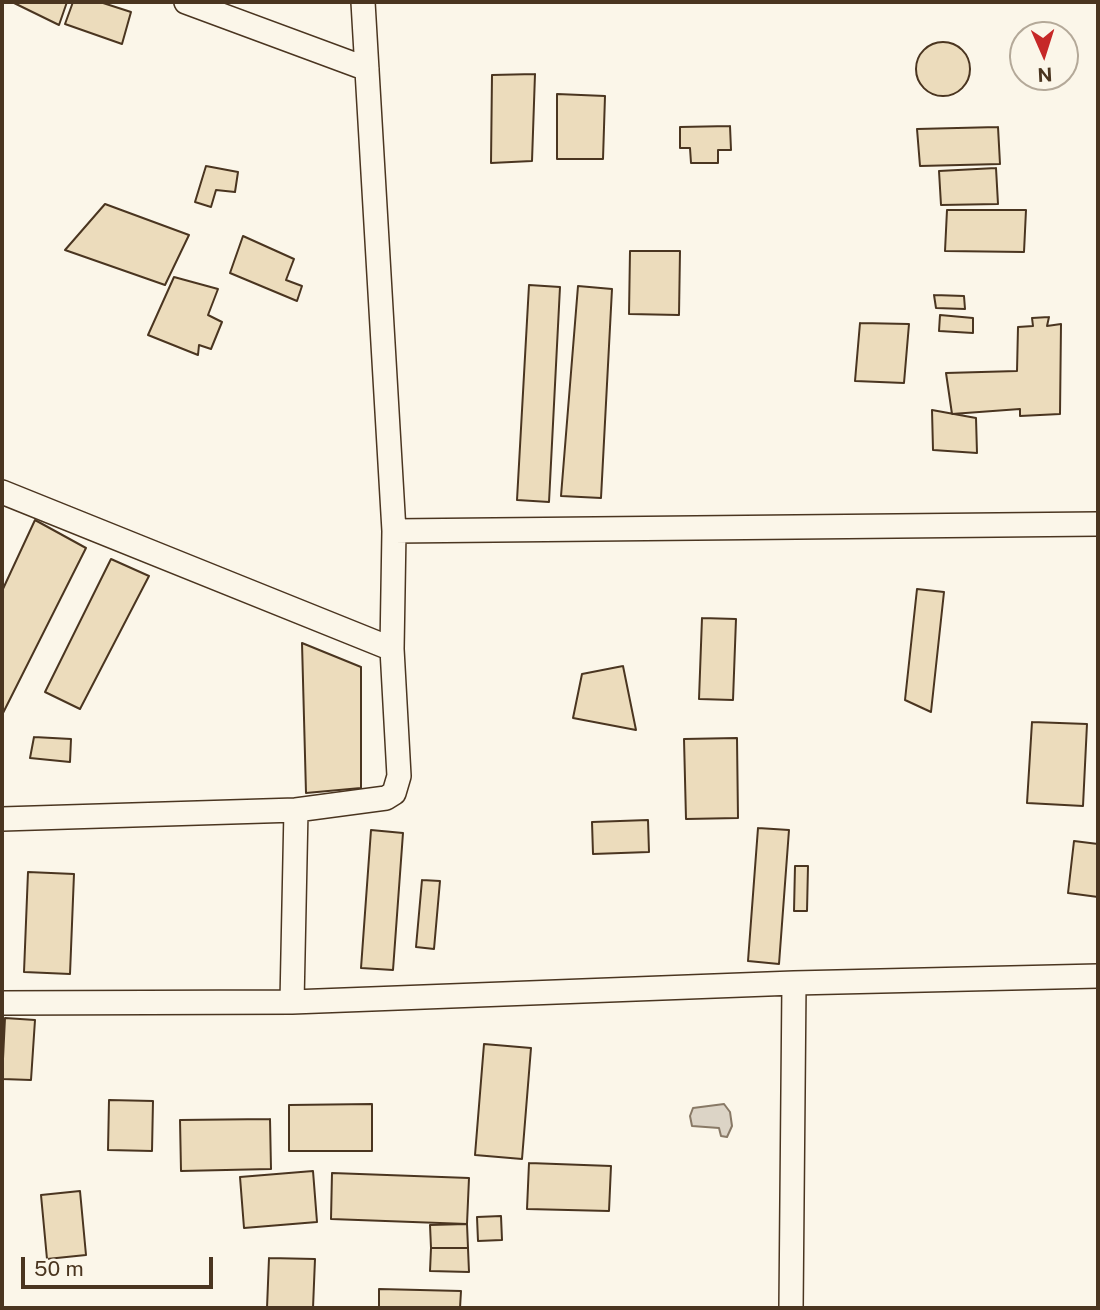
<!DOCTYPE html>
<html>
<head>
<meta charset="utf-8">
<style>
  body { margin:0 }
  #map { position:relative; width:1100px; height:1310px; overflow:hidden; background:#fbf6e9; font-family:"Public Sans",sans-serif }
  canvas { display:block }
  .frame { position:absolute; inset:0; border:4px solid #4a3520; pointer-events:none }
  .north { position:absolute; left:1009px; top:21px; width:70px; height:70px; box-sizing:border-box; background:#fbf6e9; border:2px solid #b4a999; border-radius:50%; rotate:177deg; font-size:19px; font-weight:700; line-height:28px; text-align:center; color:#4a3520 }
  .north::after { content:''; display:block; margin:auto; width:24px; height:32px; background:#c62828; clip-path:polygon(50% 0,100% 100%,50% 72%,0 100%) }
  .scale { position:absolute; left:21px; top:1257px; width:192px; height:32px; box-sizing:border-box; border:4px solid #4a3520; border-top:0; padding-left:9px; font-size:21px; line-height:24px; white-space:nowrap; color:#4a3520; -webkit-text-stroke:5px #fbf6e9; paint-order:stroke }
</style>
</head>
<body>
<div id="map">
<canvas width="1100" height="1310"></canvas>
<div class="frame"></div>
<div class="north">N</div>
<div class="scale">50 m</div>
</div>
<script>
const ctx = document.querySelector('canvas').getContext('2d');
ctx.lineJoin = 'round';
function fill(path, color) { ctx.fillStyle = color; ctx.fill(path, 'evenodd'); }
const poly = rows => new Path2D(rows.map(r => 'M' + r).join(''));
function stroke(path, color, width, dash) { ctx.strokeStyle = color; ctx.lineWidth = width; ctx.lineCap = dash ? 'butt' : 'round'; ctx.setLineDash(dash || []); ctx.stroke(path); }
const water = poly([
  [724,1104,730,1112,732,1126,727,1137,721,1136,719,1128,692,1126,690,1116,693,1108,724,1104]
]);
fill(water, '#dcd4c6');
stroke(water, '#887966', 2);
const building = poly([
  [12,2,67,2,59,25,12,2],
  [73,2,100,2,131,12,122,44,65,24,73,2],
  '916 69a27 27 0 1 1 54 0a27 27 0 1 1-54 0Z',
  [535,74,532,161,491,163,492,75,535,74],
  [557,94,605,96,603,159,557,159,557,94],
  [730,126,731,150,718,150,718,163,691,163,690,148,680,148,680,127,730,126],
  [998,127,1000,164,920,166,917,129,998,127],
  [206,166,238,172,235,192,216,190,211,207,195,202,206,166],
  [996,168,998,204,941,205,939,171,996,168],
  [105,204,189,235,165,285,65,250,105,204],
  [947,210,1026,210,1024,252,945,251,947,210],
  [243,236,294,259,286,280,302,286,297,301,230,273,243,236],
  [630,251,680,251,679,315,629,314,630,251],
  [174,277,218,289,208,315,222,322,211,349,199,345,198,355,148,335,174,277],
  [529,285,560,287,549,502,517,500,529,285],
  [578,286,612,289,601,498,561,496,578,286],
  [934,295,964,296,965,309,936,308,934,295],
  [940,315,973,318,973,333,939,331,940,315],
  [1049,317,1047,326,1061,324,1060,414,1020,416,1020,409,952,414,946,373,1017,371,1018,327,1033,326,1032,318,1049,317],
  [860,323,909,324,904,383,855,381,860,323],
  [932,410,976,418,977,453,933,450,932,410],
  [35,520,86,548,2,715,2,591,35,520],
  [111,559,149,576,80,709,45,692,111,559],
  [917,589,944,592,931,712,905,700,917,589],
  [702,618,736,619,733,700,699,699,702,618],
  [302,643,361,667,361,788,306,793,302,643],
  [623,666,636,730,573,718,582,674,623,666],
  [1032,722,1087,724,1083,806,1027,803,1032,722],
  [34,737,71,739,70,762,30,758,34,737],
  [737,738,738,818,686,819,684,739,737,738],
  [648,820,649,852,593,854,592,822,648,820],
  [758,828,789,830,779,964,748,961,758,828],
  [371,830,403,833,393,970,361,968,371,830],
  [1074,841,1098,844,1098,897,1068,893,1074,841],
  [795,866,808,866,807,911,794,911,795,866],
  [28,872,74,874,70,974,24,972,28,872],
  [422,880,440,881,434,949,416,947,422,880],
  [5,1018,35,1020,31,1080,2,1079,5,1018],
  [484,1044,531,1048,522,1159,475,1155,484,1044],
  [109,1100,153,1101,152,1151,108,1150,109,1100],
  [372,1104,372,1151,289,1151,289,1105,372,1104],
  [270,1119,271,1169,181,1171,180,1120,270,1119],
  [529,1163,611,1166,609,1211,527,1209,529,1163],
  [313,1171,317,1222,244,1228,240,1177,313,1171],
  [332,1173,469,1178,467,1224,331,1219,332,1173],
  [80,1191,86,1255,47,1259,41,1195,80,1191],
  [501,1216,502,1240,478,1241,477,1217,501,1216],
  [467,1224,468,1248,431,1248,430,1225,467,1224],
  [431,1248,468,1248,469,1272,430,1271,431,1248],
  [269,1258,315,1259,313,1308,267,1308,269,1258],
  [379,1289,461,1291,460,1308,379,1308,379,1289]
]);
fill(building, '#ecdcbc');
stroke(building, '#4a3520', 2);
const street = poly([
  [186,2,367,69],
  [2,492,392,649],
  [394,531,1098,524],
  [2,819,296,810],
  [292,1002,296,810,386,798,394,793,399,776,392,649,394,531,363,2],
  [2,1003,292,1002,794,983,1098,976],
  [791,1308,794,983]
]);
stroke(street, '#4a3520', 26);
stroke(street, '#fbf6e9', 23);
</script>
</body>
</html>
